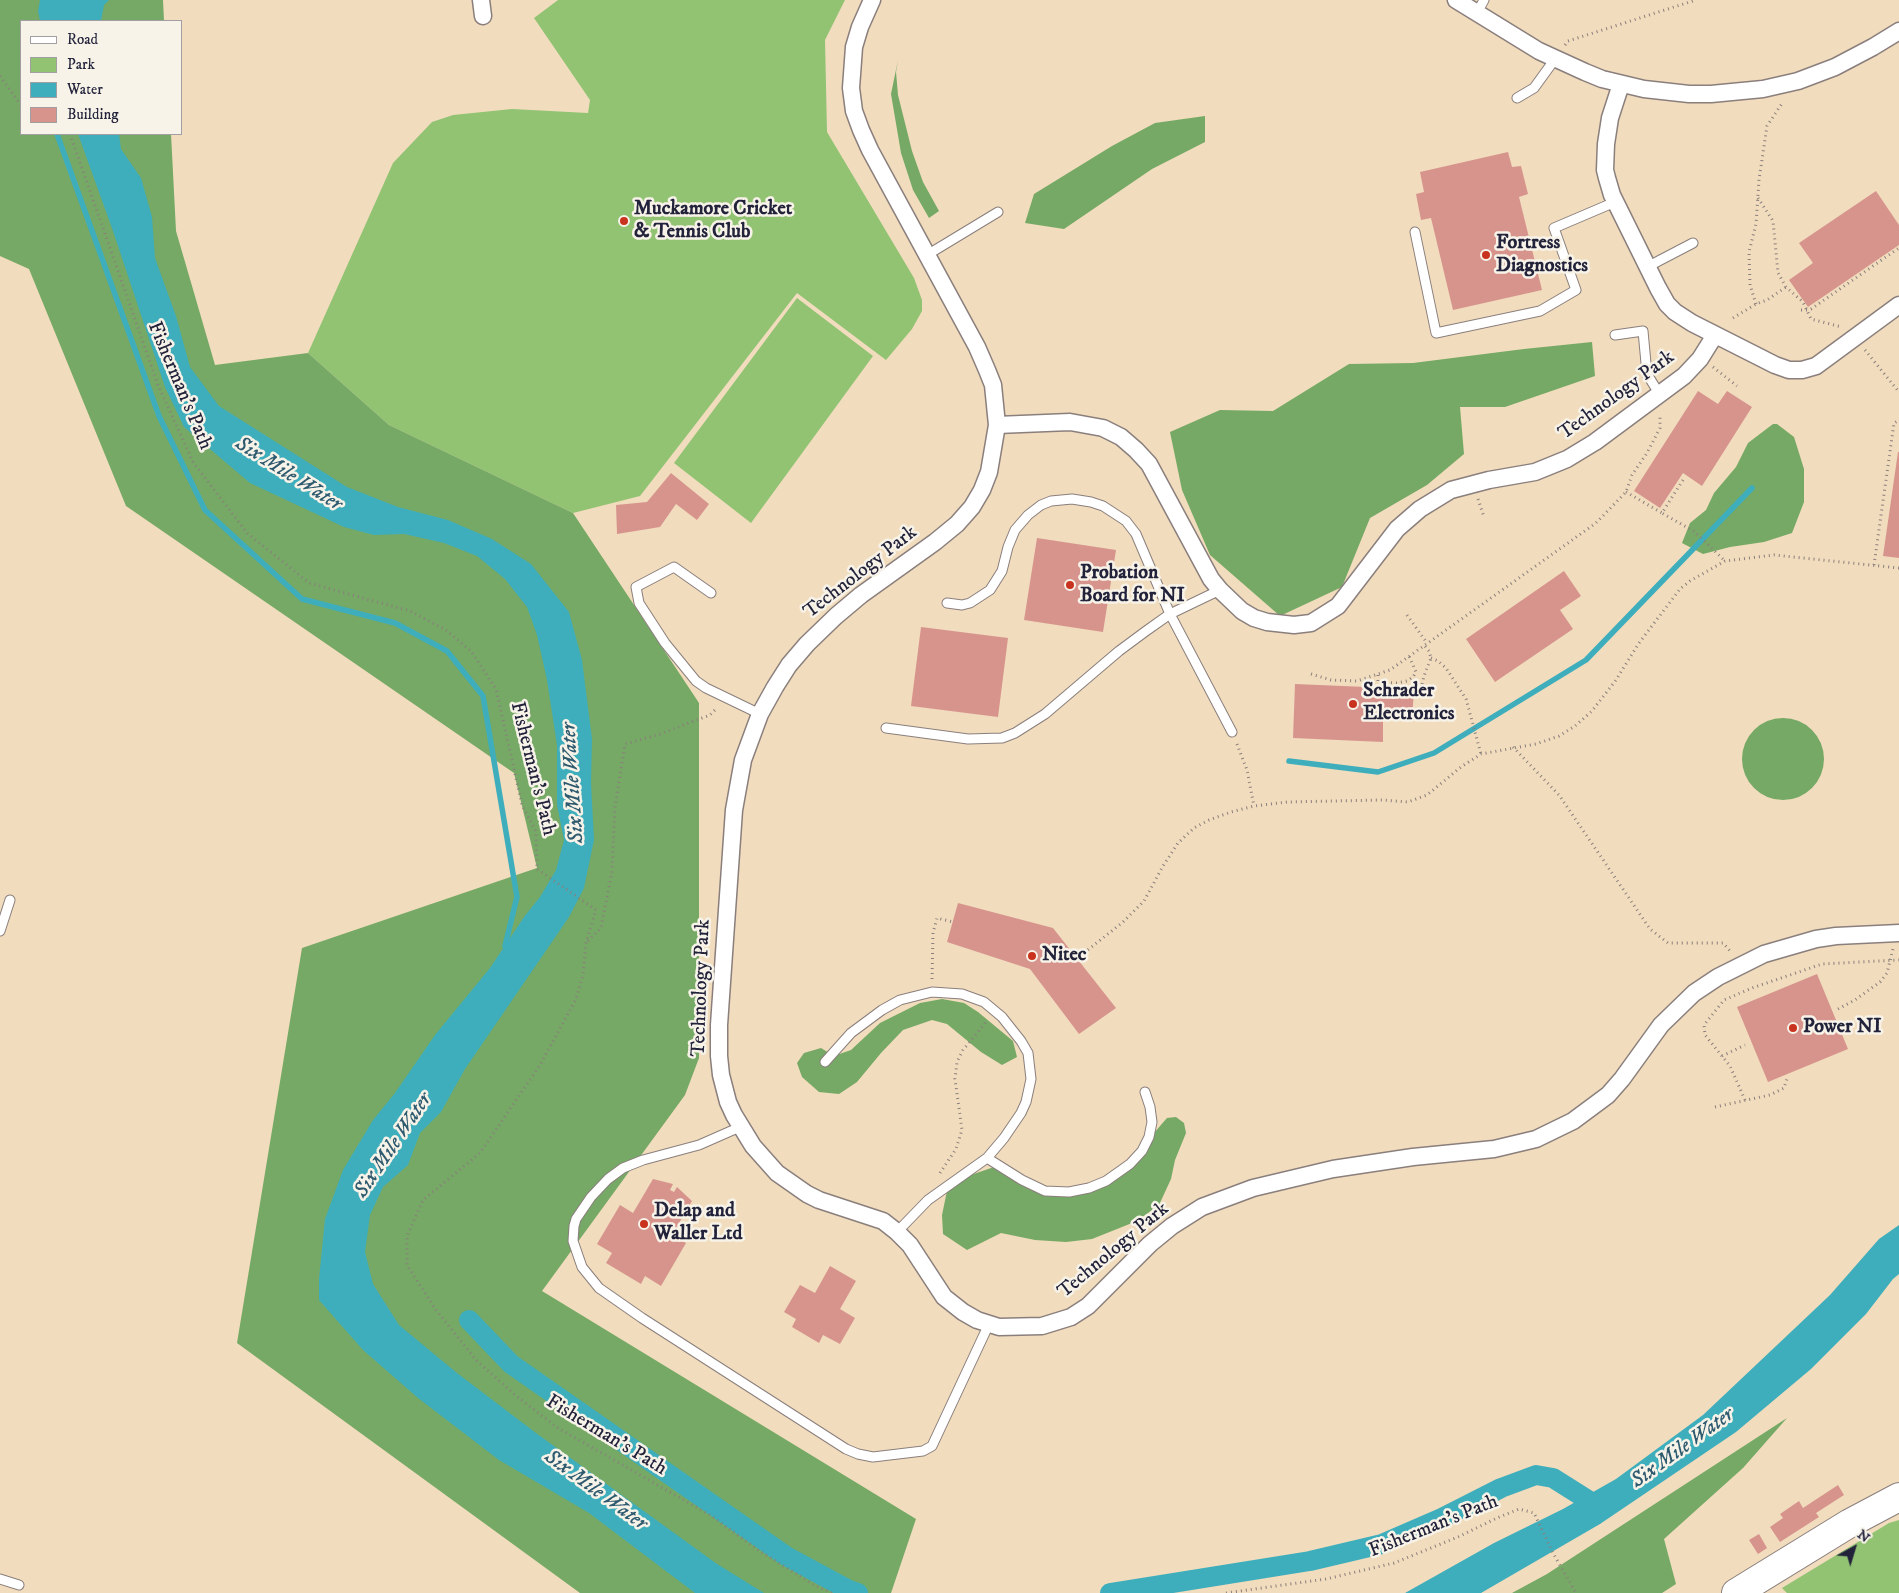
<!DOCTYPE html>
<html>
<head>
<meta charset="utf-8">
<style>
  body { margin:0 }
  #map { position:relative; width:1899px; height:1593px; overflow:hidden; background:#f1dcbd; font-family:"IM FELL DW Pica",serif }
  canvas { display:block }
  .legend { position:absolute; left:20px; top:20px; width:162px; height:115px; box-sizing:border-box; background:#f7f3e8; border:1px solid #a29fa3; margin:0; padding:6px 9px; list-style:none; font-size:15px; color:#22223b }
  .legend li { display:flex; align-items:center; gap:10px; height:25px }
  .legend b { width:25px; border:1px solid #a29fa3 }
  .north { position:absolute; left:1829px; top:1523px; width:50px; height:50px; -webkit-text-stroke:4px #f7f3e8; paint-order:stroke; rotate:39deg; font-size:14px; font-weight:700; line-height:20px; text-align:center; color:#22223b }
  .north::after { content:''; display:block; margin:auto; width:18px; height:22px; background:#22223b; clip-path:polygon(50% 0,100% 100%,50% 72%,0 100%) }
</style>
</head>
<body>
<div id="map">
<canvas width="1899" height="1593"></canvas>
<ul class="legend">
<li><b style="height:6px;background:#fff"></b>Road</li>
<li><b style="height:14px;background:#92c373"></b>Park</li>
<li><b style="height:14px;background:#3faebc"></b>Water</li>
<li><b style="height:14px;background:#d7948d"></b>Building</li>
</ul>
<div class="north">N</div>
</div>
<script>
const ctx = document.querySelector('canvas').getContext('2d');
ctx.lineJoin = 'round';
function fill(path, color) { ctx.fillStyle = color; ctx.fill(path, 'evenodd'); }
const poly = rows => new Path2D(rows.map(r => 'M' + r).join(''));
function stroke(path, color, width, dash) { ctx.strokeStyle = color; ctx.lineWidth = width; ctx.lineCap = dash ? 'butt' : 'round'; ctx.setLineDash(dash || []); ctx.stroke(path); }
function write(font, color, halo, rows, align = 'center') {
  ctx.font = font + ' "IM FELL DW Pica",serif'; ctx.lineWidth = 5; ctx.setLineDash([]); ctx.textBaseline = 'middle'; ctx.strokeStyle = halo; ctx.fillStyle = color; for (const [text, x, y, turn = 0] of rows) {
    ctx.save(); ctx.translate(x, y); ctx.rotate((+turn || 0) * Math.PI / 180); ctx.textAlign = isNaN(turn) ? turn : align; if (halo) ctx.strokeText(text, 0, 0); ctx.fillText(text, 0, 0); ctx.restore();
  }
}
fill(poly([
  [558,0,845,0,825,40,827,132,914,278,922,300,922,311,912,329,886,360,797,293,640,496,573,513,389,425,308,353,393,163,432,122,453,115,512,109,588,113,590,100,534,18],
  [797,298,873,356,751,523,674,463],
  [1899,1520,1899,1593,1787,1593,1782,1588,1889,1523]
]), '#92c373');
fill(poly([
  [0,0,163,0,164,21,21,21,21,134,171,134,176,231,215,365,308,353,389,425,573,513,699,703,699,1058,685,1095,542,1291,916,1519,891,1593,580,1593,237,1343,302,948,537,868,514,773,126,506,29,269,0,256],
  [898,60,896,72,898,95,912,151,923,182,939,211,929,218,913,190,901,153,891,94],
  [1205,116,1205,142,1152,169,1064,229,1025,223,1034,194,1112,146,1155,123],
  [1592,342,1595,376,1505,407,1460,407,1464,454,1427,485,1370,518,1342,587,1280,616,1210,555,1182,490,1170,432,1220,410,1273,411,1349,364,1413,363,1524,349],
  [1773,424,1777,424,1794,437,1804,469,1804,502,1792,533,1764,542,1730,547,1703,554,1682,543,1690,523,1706,510,1714,493,1736,467,1748,443],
  '1742 759a41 41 0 1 1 82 0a41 41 0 1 1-82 0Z',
  [942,999,964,1003,978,1012,1013,1041,1017,1057,1002,1065,981,1052,947,1024,932,1020,903,1030,881,1053,857,1082,839,1094,819,1092,802,1077,797,1063,804,1053,821,1048,834,1056,851,1050,880,1023,920,1003],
  [1176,1117,1184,1123,1186,1133,1175,1160,1171,1179,1159,1205,1137,1221,1092,1239,1066,1242,1035,1240,1001,1233,967,1250,943,1234,942,1215,947,1191,968,1176,994,1167,1039,1186,1082,1188,1120,1172,1167,1118],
  [1787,1418,1743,1468,1664,1539,1676,1584,1662,1593,1512,1593,1547,1574]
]), '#75a965');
fill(poly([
  [40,0,109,0,104,5,101,21,40,21,38,11],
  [78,134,119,134,121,149,141,178,152,217,155,258,176,316,190,367,219,406,347,487,398,507,448,520,492,539,531,564,569,612,582,660,592,739,591,783,594,840,584,888,569,917,465,1069,441,1112,420,1133,408,1165,383,1187,370,1215,365,1252,373,1284,399,1325,457,1373,536,1433,717,1564,764,1593,695,1593,589,1513,499,1460,418,1398,363,1350,319,1300,319,1279,325,1219,343,1170,373,1120,395,1093,435,1035,490,968,524,917,540,897,556,870,564,840,557,805,557,745,547,680,537,635,527,607,505,579,477,556,444,543,404,534,374,535,344,527,250,483,184,427,165,387,113,231],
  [1899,1225,1899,1274,1893,1279,1866,1314,1811,1369,1736,1432,1600,1524,1481,1593,1405,1593,1494,1543,1563,1509,1616,1479,1703,1415,1830,1295,1879,1239]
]), '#3faebc');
stroke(poly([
  [57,134,159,416,205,510,302,599,395,623,447,651,483,696,517,897,505,946],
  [1289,761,1378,772,1434,753,1586,660,1752,488]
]), '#3faebc', 5.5);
stroke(poly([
  [469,1320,511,1364,786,1556,849,1590,858,1593],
  [1110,1593,1310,1561,1382,1544,1442,1518,1501,1488,1536,1475,1553,1478,1599,1507]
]), '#3faebc', 20);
fill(poly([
  [1508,152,1512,167,1521,166,1528,194,1519,197,1542,290,1453,310,1431,218,1421,220,1416,194,1424,192,1420,172],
  [1876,191,1899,225,1899,245,1808,307,1789,280,1813,263,1799,243],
  [1698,391,1718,404,1727,391,1752,407,1702,486,1683,473,1660,508,1634,491],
  [1898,452,1899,452,1899,558,1883,556],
  [671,473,709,504,697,520,676,504,660,527,617,534,616,505,647,502],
  [1037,538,1116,550,1103,632,1024,620],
  [1564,571,1581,596,1560,610,1573,629,1495,682,1466,639],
  [921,627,1008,638,998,717,911,706],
  [1295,684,1414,689,1412,720,1383,719,1383,742,1293,738],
  [958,903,1053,928,1116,1008,1079,1034,1030,969,947,942],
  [1817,974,1848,1049,1768,1082,1737,1007],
  [653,1179,673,1184,670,1190,674,1192,677,1187,692,1201,672,1235,686,1243,661,1286,645,1276,641,1284,606,1263,612,1253,597,1244,620,1205,633,1213],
  [830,1266,856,1281,840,1309,855,1318,840,1344,823,1335,819,1343,792,1327,796,1319,784,1312,800,1285,815,1293],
  [1838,1485,1844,1495,1816,1513,1819,1517,1780,1542,1770,1527,1783,1518,1780,1514,1799,1501,1803,1508],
  [1759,1534,1767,1548,1758,1554,1749,1540]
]), '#d7948d');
const lane = poly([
  [1477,13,1484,0],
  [1517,98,1534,88,1555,59],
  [1415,232,1436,333,1540,311,1576,290,1554,228,1615,202],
  [927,255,998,212],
  [1647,267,1693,243],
  [1615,335,1643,331,1647,374,1660,395],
  [711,593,674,567,636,587,639,603,665,643,696,681,706,688,760,714],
  [947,603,962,605,970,603,990,590,1002,571,1008,547,1015,530,1028,515,1041,505,1051,501,1072,499,1091,502,1103,506,1126,521,1136,534,1170,614,1232,732],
  [886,728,968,739,1002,738,1015,733,1045,714,1119,651,1146,631,1170,614,1220,590],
  [0,931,10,900],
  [825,1062,851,1033,882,1010,900,1000,932,992,962,994,984,1002,1002,1017,1021,1041,1028,1053,1031,1079,1026,1102,1021,1113,1004,1138,987,1158,928,1200,897,1232],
  [740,1127,699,1145,643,1160,623,1168,608,1179,591,1197,576,1219,574,1226,573,1241,582,1267,599,1288,642,1318,846,1449,858,1454,873,1457,923,1451,932,1446,989,1324],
  [987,1158,1022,1180,1045,1191,1069,1192,1089,1188,1106,1181,1130,1164,1142,1151,1149,1137,1152,1122,1150,1107,1145,1092],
  [0,1579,19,1585]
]);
const street = poly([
  [481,0,483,16],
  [872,0,860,27,854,47,851,88,854,111,861,130,870,150,977,347,987,370,993,385,997,425,989,472,982,490,972,507,957,524,935,542,861,595,836,616,807,644,789,665,775,687,760,714,743,760,734,810,719,1025,719,1056,721,1075,728,1102,734,1115,753,1146,777,1173,807,1194,819,1200,883,1221,897,1232,910,1245,944,1297,963,1312,977,1320,999,1327,1042,1326,1071,1317,1088,1306,1150,1244,1172,1226,1202,1207,1253,1188,1333,1169,1413,1157,1494,1149,1536,1139,1573,1121,1608,1095,1622,1079,1661,1025,1694,993,1718,977,1764,954,1816,939,1836,936,1899,933],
  [1456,0,1539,51,1585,72,1602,79,1644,89,1689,94,1711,94,1763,89,1798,81,1835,67,1873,47,1899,31],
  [1621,84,1610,118,1606,144,1605,170,1607,178,1612,195,1658,288,1667,304,1675,312,1692,323,1775,365,1789,370,1802,370,1816,366,1899,305],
  [997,425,1070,422,1103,428,1121,437,1136,450,1149,464,1211,579,1220,590,1242,611,1254,618,1267,622,1294,625,1311,623,1338,606,1397,529,1420,509,1451,490,1489,480,1535,472,1567,459,1595,442,1684,376,1700,359,1715,335]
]);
const highway = poly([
  [1736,1593,1850,1523,1899,1497]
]);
stroke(lane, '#8a7f7c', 11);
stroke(street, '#8a7f7c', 19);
stroke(highway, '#8a7f7c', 30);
stroke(poly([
  [1565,45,1568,41,1696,0],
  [0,76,21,105],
  [70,134,158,385,193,462,247,533,309,583,410,611,446,630,471,651,496,689,522,805,536,832,537,869,596,910,586,943,583,975,576,999,540,1065,480,1153,423,1200,407,1236,407,1265,436,1310,476,1360,515,1395,558,1428,710,1515,761,1552,816,1586,832,1593],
  [1758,198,1773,221,1778,273,1786,287,1803,302,1811,319,1842,327],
  [1756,304,1750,285,1749,252,1756,224,1759,180,1767,126,1783,102],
  [1801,310,1808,310,1811,309,1899,248],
  [1733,318,1756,304,1767,300,1786,287],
  [1865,350,1899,392],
  [1713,367,1737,386],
  [1683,480,1662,513,1695,532,1725,561],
  [1626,492,1662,513],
  [1478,499,1484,517],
  [1874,565,1894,423,1899,420],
  [1407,615,1427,643],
  [1431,658,1438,661,1446,668,1466,699,1481,754],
  [1311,674,1331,680,1357,681,1390,670,1596,523,1626,492,1632,475,1647,453,1660,428,1660,415],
  [1378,675,1378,682,1397,683,1407,681,1413,677,1416,672,1409,656],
  [1421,689,1424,676,1431,658,1429,651,1424,645],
  [1237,744,1247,770,1254,806],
  [1513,747,1559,795,1650,929,1668,943,1723,943,1731,952],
  [588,941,601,928,612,871,615,807,625,744,660,734,710,715,717,708],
  [1084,953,1123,922,1144,901,1163,866,1178,843,1194,828,1209,820,1231,812,1254,806,1287,802,1382,800,1408,802,1427,795,1461,767,1481,754,1536,744,1559,736,1575,726,1592,711,1616,680,1639,643,1680,589,1690,581,1725,561,1774,555,1899,568],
  [932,979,933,933,937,918,953,922],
  [1838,1009,1855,1000,1880,982,1887,973,1893,949],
  [1722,1056,1745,1045],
  [1745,1100,1730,1066,1705,1035,1704,1025,1724,1000,1752,988,1822,964,1899,960],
  [1715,1107,1770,1095,1784,1088,1787,1079],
  [940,1173,956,1149,962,1130,955,1079,957,1062,963,1050,987,1021],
  [1226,1593,1326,1579,1394,1563,1458,1537,1497,1518,1519,1509,1534,1513,1553,1553,1576,1593]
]), '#8a7f7c', 3, [1, 4]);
stroke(lane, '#fff', 9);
stroke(street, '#fff', 16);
stroke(highway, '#fff', 28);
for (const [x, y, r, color] of [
  [624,221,5,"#c8321e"],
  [1486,255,5,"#c8321e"],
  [1070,585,5,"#c8321e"],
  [1353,704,5,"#c8321e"],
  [1032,956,5,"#c8321e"],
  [1793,1028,5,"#c8321e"],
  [644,1224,5,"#c8321e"]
]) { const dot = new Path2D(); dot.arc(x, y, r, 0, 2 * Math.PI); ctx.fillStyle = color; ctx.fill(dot); stroke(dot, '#f7f3e8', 2); }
write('bold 20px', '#22223b', '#f7f3e8', [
  ["Muckamore Cricket",634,210],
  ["& Tennis Club",634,233],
  ["Fortress",1496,244],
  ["Diagnostics",1496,267],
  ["Probation",1080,574],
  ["Board for NI",1080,597],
  ["Schrader",1363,692],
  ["Electronics",1363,715],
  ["Nitec",1042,956],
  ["Power NI",1803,1028],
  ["Delap and",654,1212],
  ["Waller Ltd",654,1235]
], 'left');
write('20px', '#22223b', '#f7f3e8', [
  ["Fisherman's Path",179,386,67],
  ["Technology Park",1617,396,-36],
  ["Technology Park",861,573,-38],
  ["Fisherman's Path",532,769,76],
  ["Technology Park",702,988,-88],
  ["Technology Park",1114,1251,-40],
  ["Fisherman's Path",606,1436,31],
  ["Fisherman's Path",1434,1527,-22]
]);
write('italic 21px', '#2e5a6f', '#f7f3e8', [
  ["Six Mile Water",288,475,32],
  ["Six Mile Water",574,783,-94],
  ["Six Mile Water",394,1146,-56],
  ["Six Mile Water",1683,1449,-36],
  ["Six Mile Water",595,1491,36]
]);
</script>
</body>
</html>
